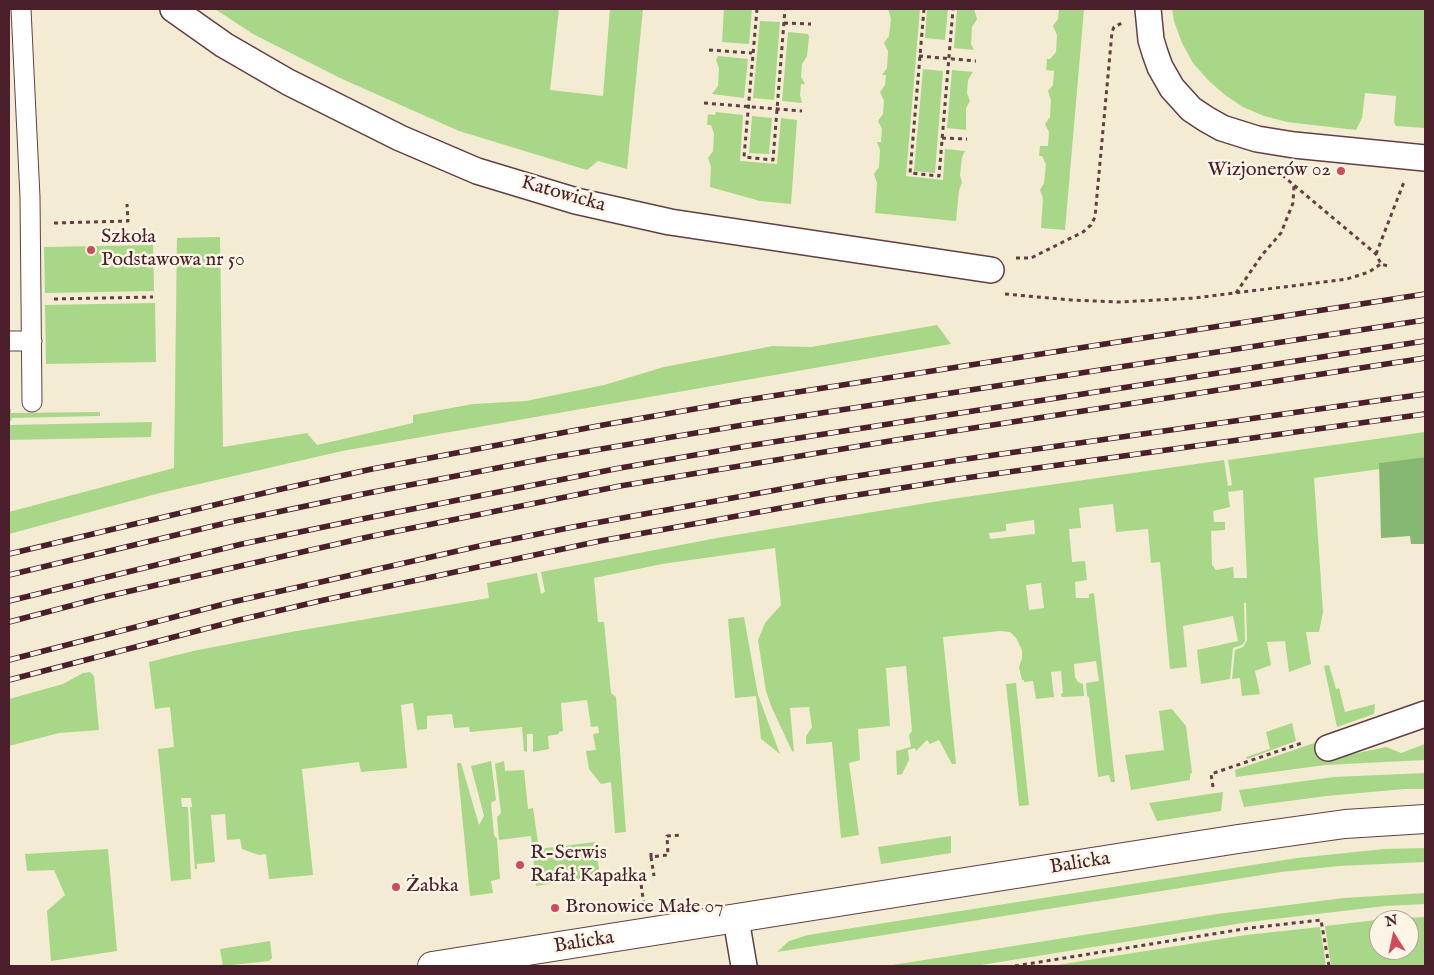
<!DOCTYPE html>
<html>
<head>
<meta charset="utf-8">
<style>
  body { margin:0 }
  #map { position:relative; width:1434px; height:975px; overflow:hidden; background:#f3ebd2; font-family:"IM FELL English",serif }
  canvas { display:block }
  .frame { position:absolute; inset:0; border:10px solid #4a1f2b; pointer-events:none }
  .north { position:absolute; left:1369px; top:910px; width:50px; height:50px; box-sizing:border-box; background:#fcf5e5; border:1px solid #b59f9b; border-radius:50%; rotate:350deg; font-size:14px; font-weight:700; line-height:20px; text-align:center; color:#4a1f2b }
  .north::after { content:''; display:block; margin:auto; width:18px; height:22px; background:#d1495b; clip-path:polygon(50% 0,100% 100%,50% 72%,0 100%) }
</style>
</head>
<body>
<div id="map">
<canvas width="1434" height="975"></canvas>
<div class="frame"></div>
<div class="north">N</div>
</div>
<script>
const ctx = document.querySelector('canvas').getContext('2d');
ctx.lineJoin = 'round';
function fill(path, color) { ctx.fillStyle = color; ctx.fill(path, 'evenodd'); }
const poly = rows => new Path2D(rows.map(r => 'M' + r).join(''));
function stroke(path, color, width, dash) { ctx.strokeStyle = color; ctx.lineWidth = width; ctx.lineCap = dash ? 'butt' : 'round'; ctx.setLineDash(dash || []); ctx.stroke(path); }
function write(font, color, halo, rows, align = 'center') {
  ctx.font = font + ' "IM FELL English",serif'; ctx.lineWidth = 5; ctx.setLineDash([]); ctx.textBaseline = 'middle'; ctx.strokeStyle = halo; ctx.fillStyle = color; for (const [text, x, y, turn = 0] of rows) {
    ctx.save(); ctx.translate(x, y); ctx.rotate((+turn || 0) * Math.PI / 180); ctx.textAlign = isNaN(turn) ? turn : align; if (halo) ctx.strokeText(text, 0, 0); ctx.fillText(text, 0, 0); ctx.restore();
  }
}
fill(poly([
  [215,9,559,9,550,90,603,96,610,9,643,9,627,169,598,161,587,170,459,131,340,78,253,34],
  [724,9,752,9,749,44,722,42],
  [888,9,920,9,906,176,943,180,945,149,965,151,962,157,960,175,962,183,959,190,956,221,875,213,877,183,874,174,879,167,880,150,877,142,881,142,882,129,878,121,883,114,884,101,880,92,885,85,886,75,882,75,887,68,888,51,884,43,889,36,891,19],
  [927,9,948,9,945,40,925,38],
  [957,9,974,9,977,19,972,27,971,44,974,50,954,48],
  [1059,9,1084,9,1065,230,1041,228,1043,198,1040,190,1044,183,1046,165,1042,156,1039,156,1040,146,1048,146,1049,132,1045,124,1050,117,1051,100,1048,91,1053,85,1054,71,1046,70,1047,59,1050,59,1056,52,1057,35,1053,26,1058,19],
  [1172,9,1425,9,1425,128,1396,126,1394,122,1396,96,1365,93,1362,118,1356,130,1287,122,1264,116,1243,107,1225,95,1209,81,1193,63,1182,43,1174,21],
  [760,21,780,22,774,100,753,98],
  [788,32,808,34,809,37,807,56,802,64,801,77,805,84,801,84,800,95,802,103,782,101],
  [718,56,748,59,744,98,712,94,718,86,719,68,716,60],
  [923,69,943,71,935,173,914,171],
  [952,70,973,72,968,80,967,93,970,101,966,108,966,130,947,128],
  [716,112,743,115,740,161,777,164,781,118,797,120,791,204,760,201,710,187,711,167,708,158,713,151,714,134,711,125,707,125,708,114,715,115],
  [752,116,772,118,769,154,749,153],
  [220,237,223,447,307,433,317,445,413,423,413,415,473,404,526,401,604,385,664,367,773,346,811,347,937,325,951,344,342,451,160,493,9,534,9,512,174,468,177,238],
  [153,245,154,291,45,293,44,247],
  [155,303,156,362,46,364,45,305],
  [9,409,11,409,11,413,100,412,100,416,12,418,11,421,9,421],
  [152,422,151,437,9,440,9,425],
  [1425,432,1425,457,1380,463,1380,469,1314,478,1323,612,1319,632,1306,632,1311,664,1289,672,1285,641,1267,642,1271,665,1255,671,1260,694,1242,696,1240,678,1232,679,1235,650,1243,647,1247,640,1246,603,1244,603,1245,641,1242,645,1233,648,1230,679,1201,684,1197,650,1238,641,1233,616,1183,626,1187,667,1170,669,1160,562,1151,563,1148,529,1116,532,1113,504,1079,508,1081,528,1069,529,1072,562,1085,561,1087,580,1075,582,1076,598,1089,598,1089,594,1094,593,1115,782,1111,782,1109,775,1098,777,1089,697,1087,696,1086,683,1099,681,1096,661,1074,664,1075,677,1078,682,1083,684,1084,696,1062,697,1061,694,1063,693,1061,671,1051,672,1054,697,1036,699,1033,681,1024,682,1024,680,1022,680,1019,667,1022,658,1022,650,1016,638,1010,632,1000,631,943,637,956,764,952,764,939,740,930,744,927,740,916,751,915,748,908,750,909,760,902,774,897,775,896,751,911,747,909,735,912,731,906,666,886,668,890,726,858,729,860,760,849,763,859,835,841,838,832,742,806,744,806,736,812,727,809,707,790,708,794,752,792,751,771,706,766,691,758,640,765,623,781,605,775,548,662,564,594,578,598,622,604,622,611,693,616,697,626,832,615,833,611,782,601,784,589,769,586,751,596,750,593,734,599,733,598,726,591,727,587,700,561,703,563,731,559,732,559,734,548,736,549,749,533,752,533,734,527,734,527,752,524,751,522,727,470,732,469,727,454,728,452,714,427,716,427,729,417,730,413,703,401,705,407,768,361,772,359,762,302,769,313,875,269,879,266,854,259,855,242,849,240,839,227,840,225,814,211,815,215,862,197,864,197,869,195,869,190,807,192,807,191,798,181,798,182,807,188,807,191,879,171,881,158,749,174,747,170,707,155,709,149,662,193,651,291,632,489,598,487,583,537,573,541,594,545,592,541,572,717,538,951,499,1224,460,1228,486,1232,485,1228,460],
  [1243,490,1247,578,1234,578,1233,567,1216,570,1212,565,1211,531,1225,530,1225,522,1214,522,1213,511,1230,507,1228,492],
  [1034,520,1035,534,990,539,989,533,1006,531,1006,524],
  [1041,583,1044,608,1029,610,1026,585],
  [744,617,758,695,780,754,761,739,756,696,735,698,728,619],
  [1329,665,1336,689,1339,688,1345,712,1375,704,1374,714,1337,727,1324,666],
  [90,672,94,676,99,730,59,733,9,746,9,699,63,684,83,673],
  [1016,683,1029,805,1019,806,1006,684],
  [1172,709,1186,726,1192,773,1190,774,1190,780,1131,790,1125,755,1164,750,1159,711],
  [1292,723,1296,741,1247,759,1246,757,1270,749,1266,732],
  [1323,740,1329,759,1386,747,1401,753,1425,744,1425,760,1325,765,1236,777,1235,770],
  [491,761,496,800,491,803,494,835,497,839,500,879,491,881,493,893,470,896,457,763,461,763,479,825,484,816,471,766],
  [504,761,505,771,524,770,528,809,533,808,539,849,595,842,600,876,536,886,531,836,499,840,497,817,501,813,495,764],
  [1425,773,1425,789,1405,789,1326,796,1244,807,1239,790,1334,777],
  [1223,792,1221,811,1157,821,1149,803],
  [951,836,951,853,881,864,878,847],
  [1425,848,1425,862,1339,866,1281,872,777,952,789,941,808,935,1297,858,1384,849],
  [108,849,117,951,51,961,47,911,65,895,54,870,27,871,25,854],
  [1425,893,1425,904,1385,906,1249,922,975,966,886,966,1217,914,1344,898],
  [1425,917,1425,966,1331,966,1325,926,1385,919],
  [1379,920,1409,920,1409,950,1379,950],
  [1320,927,1326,966,1051,966,1246,935],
  [270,941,272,958,269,961,223,966,220,949]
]), '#a8d887');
fill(poly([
  [1425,457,1425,544,1411,544,1410,536,1381,538,1379,463]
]), '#86b874');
const pedestrian = poly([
  [21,9,30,197,32,402],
  [9,341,32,341]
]);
const minor = poly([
  [173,9,224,45,288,82,400,138,477,171,576,201,670,222,991,270],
  [1148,9,1151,40,1155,53,1160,67,1172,88,1191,109,1206,119,1222,128,1257,139,1294,145,1425,158],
  [1328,748,1425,714],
  [736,919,744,966]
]);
const tertiary = poly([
  [432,966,1238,839,1345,824,1425,819]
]);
stroke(pedestrian, '#633e44', 21);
stroke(minor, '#633e44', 28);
stroke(tertiary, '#633e44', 30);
stroke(poly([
  [757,9,744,157,773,160,785,9],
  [924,9,910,173,939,176,953,9],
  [784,23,811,24],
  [709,50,752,53],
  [919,56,976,61],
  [704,103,802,111],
  [942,138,967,139],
  [1276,170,1376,254,1381,264,1388,266],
  [54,223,128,221,127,204],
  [1376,254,1404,182],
  [1016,258,1031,258,1083,232,1091,225,1095,217,1112,32,1114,27,1122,23],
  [1236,293,1262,255,1281,233,1293,203,1294,186],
  [1005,294,1071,300,1119,302,1195,298,1347,279,1369,272,1381,264],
  [54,299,153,297],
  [1213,787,1211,774,1302,743],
  [651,853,651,857,668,855,667,836,682,835],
  [651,857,654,876],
  [640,877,644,905],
  [1015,966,1250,928,1321,920,1329,966]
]), '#633e44', 3, [4, 4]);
stroke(pedestrian, '#fff', 19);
stroke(minor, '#fff', 25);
stroke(tertiary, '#fff', 28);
const rail = poly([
  [9,554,277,490,372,469,603,425,740,401,1425,294],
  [9,575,230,522,363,494,554,457,743,425,1425,320],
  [9,601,242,544,362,519,620,468,747,446,1425,341],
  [9,622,104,597,368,537,620,486,896,440,1425,358],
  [9,660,228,603,484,545,573,527,831,480,959,460,1425,394],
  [9,680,239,620,324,600,600,541,825,500,958,479,1425,414]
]);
stroke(rail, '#4a1f2b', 5.5);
stroke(rail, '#fcf5e5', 4, [11]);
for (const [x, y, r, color] of [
  [1341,171,5,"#d1495b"],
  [91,250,5,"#d1495b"],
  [520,865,5,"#d1495b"],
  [396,887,5,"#d1495b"],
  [555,908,5,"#d1495b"]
]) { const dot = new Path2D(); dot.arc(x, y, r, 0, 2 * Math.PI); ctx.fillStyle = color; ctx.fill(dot); stroke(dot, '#fcf5e5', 2); }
write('20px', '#4a1f2b', '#fcf5e5', [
  ["Wizjonerów 02",1331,171,"right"],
  ["Szkoła",101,238],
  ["Podstawowa nr 50",101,261],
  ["R-Serwis",530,854],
  ["Rafał Kapałka",530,877],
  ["Żabka",406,887],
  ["Bronowice Małe 07",565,908]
], 'left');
write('20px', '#4a1f2b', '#fcf5e5', [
  ["Katowicka",563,195,16],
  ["Balicka",1080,864,-9],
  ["Balicka",584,943,-9]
]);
</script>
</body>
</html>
